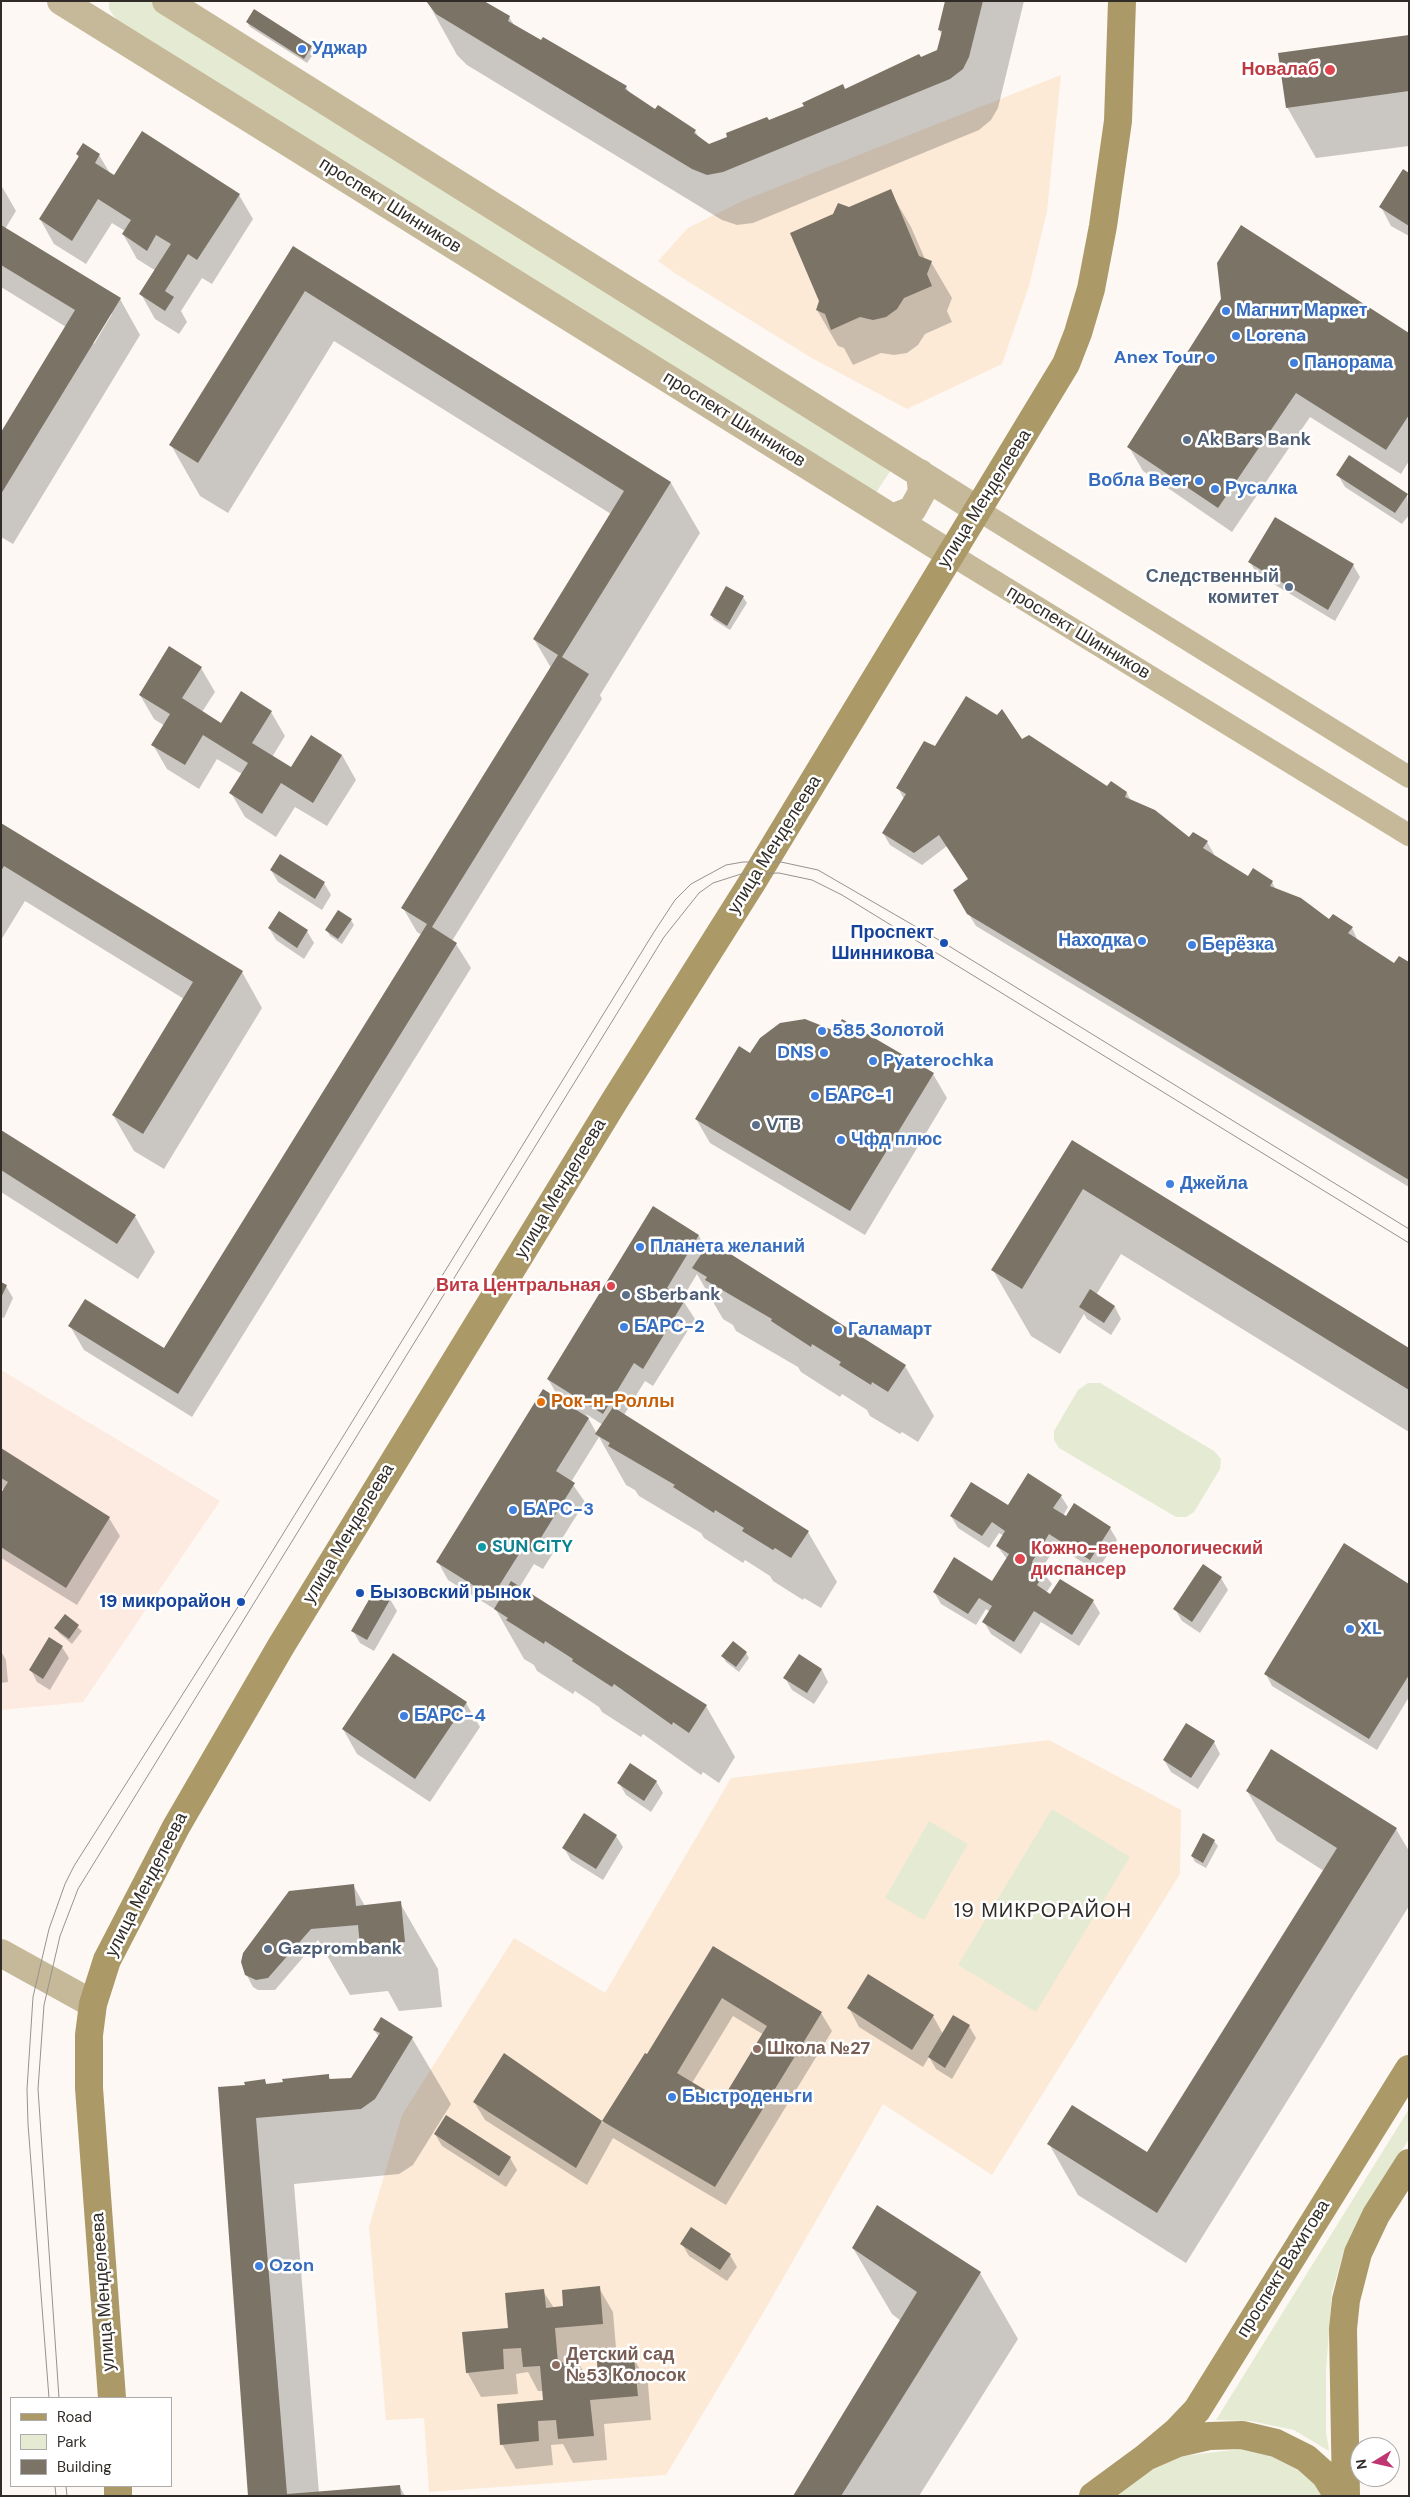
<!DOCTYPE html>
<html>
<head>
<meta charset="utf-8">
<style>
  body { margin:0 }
  #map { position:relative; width:1410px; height:2497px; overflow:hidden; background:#fdf8f3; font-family:"DM Sans",sans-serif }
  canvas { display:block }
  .frame { position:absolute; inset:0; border:2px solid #312c27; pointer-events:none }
  .legend { position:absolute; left:10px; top:2397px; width:162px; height:90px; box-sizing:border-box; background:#fff; border:1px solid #adaba9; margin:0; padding:6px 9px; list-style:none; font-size:15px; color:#312c27 }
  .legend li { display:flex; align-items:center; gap:10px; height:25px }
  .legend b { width:25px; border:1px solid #adaba9 }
  .north { position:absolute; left:1350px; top:2437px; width:50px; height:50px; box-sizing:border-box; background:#fff; border:1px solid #adaba9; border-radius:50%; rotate:261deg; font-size:14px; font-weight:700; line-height:20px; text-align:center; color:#312c27 }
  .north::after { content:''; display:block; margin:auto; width:18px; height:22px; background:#bf3672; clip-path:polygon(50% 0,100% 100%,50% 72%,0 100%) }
</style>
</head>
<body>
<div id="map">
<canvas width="1410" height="2497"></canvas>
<div class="frame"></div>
<ul class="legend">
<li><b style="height:6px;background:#ab9a68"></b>Road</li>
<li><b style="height:14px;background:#e5ead3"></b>Park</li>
<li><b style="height:14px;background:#7b7366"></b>Building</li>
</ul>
<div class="north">N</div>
</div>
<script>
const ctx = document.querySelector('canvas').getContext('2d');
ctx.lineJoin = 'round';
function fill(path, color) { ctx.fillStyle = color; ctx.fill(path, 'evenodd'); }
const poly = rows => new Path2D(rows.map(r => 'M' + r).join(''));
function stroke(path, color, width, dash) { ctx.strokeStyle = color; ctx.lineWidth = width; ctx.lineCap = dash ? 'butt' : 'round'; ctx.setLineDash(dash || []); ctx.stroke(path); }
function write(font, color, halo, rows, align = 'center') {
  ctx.font = font + ' "DM Sans",sans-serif'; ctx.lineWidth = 5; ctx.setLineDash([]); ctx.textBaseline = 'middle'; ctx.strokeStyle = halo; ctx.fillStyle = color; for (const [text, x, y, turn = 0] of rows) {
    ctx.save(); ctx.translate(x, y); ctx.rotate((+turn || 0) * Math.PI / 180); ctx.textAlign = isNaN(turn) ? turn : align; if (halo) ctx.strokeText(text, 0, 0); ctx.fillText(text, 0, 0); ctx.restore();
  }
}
fill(poly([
  [1,1370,220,1501,83,1702,1,1710]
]), '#fdebe1');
fill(poly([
  [1061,75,1047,211,1029,286,1002,364,907,409,810,357,676,274,658,261,688,228,742,201],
  [1049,1740,1181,1810,1180,1874,992,2175,883,2104,763,2313,666,2475,429,2492,424,2418,386,2420,369,2227,402,2115,514,1938,605,1993,731,1778]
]), '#fcead7');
fill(poly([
  [109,1,152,1,893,467,875,494,116,19,109,9],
  [1088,1383,1100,1383,1214,1451,1221,1459,1220,1469,1194,1512,1186,1517,1176,1517,1059,1448,1054,1440,1054,1431,1078,1390],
  [1052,1809,1130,1857,1036,2012,958,1965],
  [929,1821,968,1844,924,1920,885,1898],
  [1409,2109,1409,2139,1363,2213,1343,2254,1332,2292,1326,2371,1326,2432,1329,2451,1294,2430,1251,2421,1216,2420],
  [1242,2449,1273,2456,1301,2470,1316,2485,1322,2496,1115,2496,1152,2470,1182,2456]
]), '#e5ead3');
fill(poly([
  [427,1,509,17,514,25,626,87,630,94,655,111,695,131,700,139,709,145,938,51,942,35,939,30,946,1,1024,1,998,108,991,120,979,130,753,223,737,225,722,220,467,65,457,55],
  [247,22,311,47,314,53,307,63,250,27],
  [1409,36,1409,146,1316,158,1287,107],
  [83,145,99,155,111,175,239,195,253,219,212,284,202,278,181,311,187,322,179,334,155,319,141,294,156,271,137,259,123,234,125,231,112,223,86,264,54,244,40,219,79,158,77,154],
  [1409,174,1409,236,1391,226,1381,207],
  [1,185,16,211,5,229,120,299,140,335,13,544,1,537,1,434,66,327,1,287],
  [109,314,112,314,94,344,92,342],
  [890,191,911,227,925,259,931,262,952,298,947,311,952,322,925,334,918,345,907,353,894,355,881,353,853,365,844,348,838,346,817,310,849,209],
  [293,247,671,483,700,533,600,695,602,699,452,941,456,944,471,968,192,1417,84,1350,70,1326,165,1350,422,935,417,932,403,908,551,668,534,639,611,514,334,341,228,513,200,496,171,445],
  [1409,335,1409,461,1401,474,1310,417,1232,532,1143,471,1129,447],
  [1338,475,1407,495,1409,515,1402,524,1345,487],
  [1276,519,1353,565,1360,577,1335,621,1257,574,1250,562],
  [727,588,743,597,747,603,730,630,714,620,711,615],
  [201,668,215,692,202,712,222,724,271,712,285,736,272,757,291,769,342,755,356,780,327,826,295,807,276,837,245,817,231,793,242,774,217,759,199,789,167,769,153,745,165,726,154,719,140,695],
  [1022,741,1108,788,1127,793,1131,801,1190,839,1207,842,1214,854,1212,856,1248,877,1272,882,1276,890,1329,921,1333,916,1352,928,1358,941,1394,965,1409,964,1409,1187,976,926,954,890,969,880,947,846,922,865,890,845,883,833,904,799,898,788,935,748],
  [1,824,242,972,262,1008,164,1169,134,1151,113,1115,184,999,25,901,1,940],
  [271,870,324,883,331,895,322,910,278,882],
  [280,912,307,931,314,943,304,959,276,940,269,928],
  [351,920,354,925,342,944,330,936,327,930],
  [843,1020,933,1074,947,1098,865,1235,710,1143,696,1119,750,1055,836,1033],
  [1,1131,135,1216,155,1252,138,1279,1,1192],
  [1072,1142,1409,1350,1409,1432,1121,1254,1096,1295,1115,1307,1121,1319,1111,1335,1087,1319,1084,1314,1060,1354,1031,1336,993,1270],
  [653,1208,699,1236,706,1249,905,1366,934,1416,918,1442,902,1432,900,1434,870,1416,867,1410,842,1394,840,1397,801,1372,798,1367,736,1331,733,1325,723,1319,697,1274,682,1299,695,1319,653,1386,645,1381,624,1415,808,1532,837,1582,821,1608,804,1598,803,1600,773,1581,770,1576,745,1560,743,1563,704,1538,701,1533,639,1496,635,1490,626,1485,599,1437,571,1482,585,1502,543,1569,534,1564,519,1588,706,1706,735,1757,719,1783,703,1772,701,1775,643,1734,641,1737,602,1712,599,1707,575,1691,573,1694,537,1671,534,1665,524,1659,496,1610,448,1580,438,1562,567,1403,559,1398,548,1379],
  [586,1414,603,1425,597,1434],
  [1,1284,6,1286,13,1298,4,1318,1,1317],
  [1,1450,109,1518,120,1536,77,1605,1,1558,1,1496,5,1490,1,1488],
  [1061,1496,1068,1507,1063,1516,1110,1528,1117,1540,1097,1571,1056,1546,1041,1570,1052,1584,1046,1593,1051,1596,1093,1601,1100,1613,1079,1646,1041,1622,1021,1654,991,1634,984,1622,990,1612,986,1609,976,1625,941,1604,934,1592,992,1583,1007,1559,997,1546,1004,1536,999,1533,989,1548,958,1528,951,1516],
  [1221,1578,1228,1590,1200,1633,1182,1621,1175,1609],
  [1409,1585,1409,1697,1377,1750,1272,1686,1266,1674],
  [390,1599,397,1611,374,1651,360,1643,353,1631],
  [65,1616,82,1631,72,1644,59,1633,56,1628],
  [62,1647,69,1658,50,1690,37,1682,31,1670],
  [1,1651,6,1660,8,1682,1,1683],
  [746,1653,749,1658,739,1672,726,1662,723,1656],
  [822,1670,828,1682,814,1704,792,1690,785,1678],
  [466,1703,480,1727,430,1802,357,1754,343,1729],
  [1214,1742,1220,1754,1198,1789,1171,1772,1164,1760],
  [656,1781,663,1793,651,1812,626,1795,619,1783],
  [1247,1791,1396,1829,1409,1851,1409,1906,1186,2263,1078,2195,1049,2144,1147,2153,1324,1871,1277,1841],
  [616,1836,623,1847,603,1880,571,1860,564,1848],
  [1214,1841,1218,1846,1206,1868,1195,1862,1192,1856],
  [353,1885,365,1906,400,1903,438,1969,442,2007,399,2011,388,1991,350,1995,318,1940,275,1990,258,1990,253,1987,246,1974],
  [713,1947,821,2013,832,2031,726,2205,613,2138,587,2185,485,2120,474,2102,504,2055,603,2123,645,2054,647,2056],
  [733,2016,764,2035,723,2102,692,2083],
  [849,2008,933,2016,943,2034,969,2026,976,2038,952,2079,936,2069,929,2057,923,2067,859,2027],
  [374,2030,412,2038,451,2104,413,2165,399,2174,294,2184,319,2493,400,2487,405,2496,249,2496,246,2086,265,2081,267,2085,328,2075,331,2080,352,2079,379,2037],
  [435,2134,510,2158,517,2170,506,2187,442,2146],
  [682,2244,730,2255,737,2267,727,2281,689,2256],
  [853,2248,980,2273,1018,2339,919,2496,795,2496,901,2321,892,2314],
  [599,2288,613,2312,616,2348,569,2352,570,2363,578,2362,588,2380,600,2379,634,2359,648,2384,651,2420,604,2424,607,2460,573,2463,563,2444,551,2445,553,2465,516,2469,502,2444,545,2401,544,2391,538,2391,528,2372,516,2374,518,2394,481,2397,467,2372,543,2291,554,2308,565,2307]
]), '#0003');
fill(poly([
  [426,1,484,1,510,16,508,21,541,40,543,37,627,86,625,89,655,109,658,105,696,130,694,133,709,144,727,137,726,133,767,117,769,120,804,106,802,103,843,84,845,89,919,54,921,57,937,50,942,31,938,30,945,1,983,1,969,57,963,69,950,79,723,172,707,175,692,169,436,14],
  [254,9,312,46,304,59,246,22],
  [1409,35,1409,91,1286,108,1278,53],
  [142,131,240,194,197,260,188,254,165,291,174,297,165,311,139,294,171,244,156,235,147,251,122,234,131,220,98,199,72,241,39,219,79,156,76,154,83,143,100,154,95,163,114,175],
  [1403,169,1409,173,1409,226,1379,207],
  [891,189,919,256,932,261,927,274,932,286,904,298,897,309,886,317,873,320,860,317,831,330,825,314,816,310,819,301,790,233,833,214,838,203,849,207],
  [1,225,121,298,1,494,1,432,75,310,1,265],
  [1241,225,1409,333,1409,415,1386,450,1296,393,1218,508,1127,447,1221,299,1217,263],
  [293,246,671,482,562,657,589,674,432,927,457,943,178,1394,68,1326,85,1299,164,1348,427,924,401,908,558,655,533,639,624,491,305,291,198,463,169,445],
  [1349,455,1408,494,1395,513,1336,475],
  [1275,517,1354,564,1328,610,1248,562],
  [726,586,744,596,727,626,710,615],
  [169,646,202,667,182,698,221,723,241,691,272,711,252,743,291,767,311,735,342,755,313,803,281,783,262,814,229,793,248,763,203,735,185,765,151,745,170,714,139,695],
  [966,696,997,715,1002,709,1022,739,1029,735,1107,786,1111,781,1127,792,1125,797,1155,810,1189,837,1193,832,1208,841,1203,848,1248,876,1253,868,1273,881,1270,886,1301,898,1329,919,1333,914,1353,927,1348,933,1394,963,1399,956,1409,962,1409,1180,967,914,953,890,968,879,939,835,914,853,882,833,906,794,896,788,924,741,935,746],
  [1,823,243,971,143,1134,112,1115,193,982,4,866,1,871],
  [280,854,325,882,315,899,270,870],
  [338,910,352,919,338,939,325,930],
  [279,911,308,930,297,948,268,928],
  [805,1019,835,1031,842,1019,934,1073,850,1211,695,1119,739,1046,750,1053,760,1038,780,1023],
  [1,1130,136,1215,117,1244,1,1170],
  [1072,1140,1409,1348,1409,1390,1083,1189,1022,1289,991,1270],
  [653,1206,699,1235,667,1288,685,1300,643,1369,634,1363,603,1414,547,1379],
  [710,1241,906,1365,888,1392,872,1382,871,1385,839,1365,841,1362,812,1344,811,1347,771,1321,772,1319,705,1280,707,1277,692,1268],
  [1,1282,7,1285,1,1298],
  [1090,1289,1115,1306,1104,1323,1079,1307],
  [543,1389,589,1418,556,1471,575,1483,532,1552,524,1546,492,1597,436,1562],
  [613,1407,809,1531,791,1558,775,1548,773,1550,742,1531,744,1528,715,1510,714,1513,673,1487,675,1485,608,1446,610,1443,595,1434],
  [1,1448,110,1517,66,1588,1,1547,1,1493,8,1482,1,1478],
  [1028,1473,1062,1495,1053,1508,1066,1516,1074,1503,1111,1527,1090,1560,1049,1534,1032,1562,1046,1571,1037,1585,1050,1594,1060,1579,1094,1600,1072,1635,1034,1611,1014,1642,982,1622,992,1606,979,1598,968,1614,933,1592,954,1557,992,1581,1009,1554,996,1546,1005,1531,992,1522,982,1536,950,1516,971,1482,1008,1505],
  [1344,1543,1409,1584,1409,1675,1369,1739,1264,1674],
  [1203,1564,1222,1577,1192,1622,1173,1609],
  [511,1581,707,1705,689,1733,673,1722,672,1725,614,1684,612,1687,572,1661,573,1659,545,1641,544,1644,506,1620,508,1618,494,1609],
  [375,1589,391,1598,367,1640,351,1631],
  [65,1614,79,1625,69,1639,54,1628],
  [49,1637,63,1646,43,1679,29,1670],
  [733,1641,747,1652,736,1667,721,1656],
  [393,1653,467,1702,415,1779,342,1729],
  [799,1654,822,1669,807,1693,783,1678],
  [1186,1723,1215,1741,1191,1778,1163,1760],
  [1271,1749,1397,1828,1157,2213,1047,2144,1072,2105,1147,2152,1337,1848,1246,1791],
  [630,1763,657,1781,644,1801,617,1783],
  [584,1813,617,1835,596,1869,562,1848],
  [1203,1833,1215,1840,1203,1863,1191,1856],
  [354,1884,356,1906,401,1901,405,1942,360,1946,358,1925,311,1929,268,1978,256,1980,245,1975,241,1962,243,1953,289,1891],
  [713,1946,822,2012,715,2187,602,2121,645,2053,647,2054],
  [722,1998,767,2026,722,2100,677,2073],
  [868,1974,934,2015,912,2050,847,2008],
  [953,2015,970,2025,945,2068,928,2057],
  [381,2017,413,2037,375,2099,361,2109,256,2118,287,2494,400,2485,401,2496,248,2496,218,2087,245,2085,244,2082,265,2079,266,2084,283,2082,282,2079,329,2074,329,2079,351,2078,380,2033,373,2030],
  [504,2053,602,2121,576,2168,473,2102],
  [446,2115,511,2157,499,2176,434,2134],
  [877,2205,981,2272,841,2496,793,2496,917,2292,852,2248],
  [691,2227,731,2254,720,2270,680,2244],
  [600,2286,603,2324,555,2328,558,2363,579,2361,580,2380,598,2378,597,2361,634,2358,638,2396,590,2400,594,2436,558,2439,556,2420,538,2421,539,2441,500,2445,497,2404,543,2400,540,2366,523,2367,521,2348,503,2349,504,2369,466,2373,462,2332,508,2328,505,2293,544,2289,546,2308,563,2306,562,2290]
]), '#7b7366');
stroke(poly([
  [978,510,1409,777],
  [950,554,1409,835]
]), '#c5b999', 22);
stroke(poly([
  [61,1,950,554],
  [166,1,978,510],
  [892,518,912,510,922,492,920,473],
  [1,1953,93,2004]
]), '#c5b999', 28);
stroke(poly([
  [112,2398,89,2088,89,2035,93,2004,107,1960,176,1827,281,1646,615,1100,753,881,1066,364,1078,333,1091,289,1103,226,1118,121,1122,1],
  [1146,2457,1177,2431,1197,2410,1409,2069],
  [118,2486,118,2496],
  [1093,2496,1146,2457,1178,2443,1209,2436,1242,2435,1276,2443,1306,2458,1325,2475,1338,2496],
  [1346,2496,1343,2329,1346,2300,1358,2253,1376,2215,1409,2163]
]), '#ab9a68', 28);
stroke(poly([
  [49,2398,28,2124,27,2089,33,1997,49,1929,65,1884,74,1866,241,1602,654,932,675,900,691,884,726,865,743,862,781,862,818,870,944,943,1409,1229],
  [59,2398,38,2089,44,2005,60,1936,78,1889,664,937,699,893,713,883,741,874,779,873,812,880,842,895,1409,1243],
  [55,2486,56,2496],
  [66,2486,67,2496]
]), '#97928d', 1);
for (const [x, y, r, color] of [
  [302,49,5,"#3f7fe0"],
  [1330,70,6,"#e0444e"],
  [1226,311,5,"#3f7fe0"],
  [1236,336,5,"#3f7fe0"],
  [1211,358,5,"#3f7fe0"],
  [1294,363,5,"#3f7fe0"],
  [1187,440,5,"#5c6f8a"],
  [1199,481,5,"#3f7fe0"],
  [1215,489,5,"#3f7fe0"],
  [1289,587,5,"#5c6f8a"],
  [1142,941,5,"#3f7fe0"],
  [944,943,5,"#1a4fb4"],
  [1192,945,5,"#3f7fe0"],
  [822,1031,5,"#3f7fe0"],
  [824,1053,5,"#3f7fe0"],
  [873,1061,5,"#3f7fe0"],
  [815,1096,5,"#3f7fe0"],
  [756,1125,5,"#5c6f8a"],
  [841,1140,5,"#3f7fe0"],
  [1170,1184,5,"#3f7fe0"],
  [640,1247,5,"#3f7fe0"],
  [611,1286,5,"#e0444e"],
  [626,1295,5,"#5c6f8a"],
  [624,1327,5,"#3f7fe0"],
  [838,1330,5,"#3f7fe0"],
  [541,1402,5,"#e8710a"],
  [513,1510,5,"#3f7fe0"],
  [482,1547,5,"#0f9aa8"],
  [1020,1559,6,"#e0444e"],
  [360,1593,5,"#1a4fb4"],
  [241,1602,5,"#1a4fb4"],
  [1350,1629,5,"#3f7fe0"],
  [404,1716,5,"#3f7fe0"],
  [268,1949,5,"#5c6f8a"],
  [757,2049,5,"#8d6e63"],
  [672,2097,5,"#3f7fe0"],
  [259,2266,5,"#3f7fe0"],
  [556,2365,5,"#8d6e63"]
]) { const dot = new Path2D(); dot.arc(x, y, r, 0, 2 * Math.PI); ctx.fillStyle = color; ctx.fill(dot); stroke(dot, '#fff', 2); }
write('bold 18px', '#366cbe', '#fff', [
  ["Уджар",312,49],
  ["Магнит Маркет",1236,311],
  ["Lorena",1246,336],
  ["Anex Tour",1201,358,"right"],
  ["Панорама",1304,363],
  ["Вобла Beer",1189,481,"right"],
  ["Русалка",1225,489],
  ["Находка",1132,941,"right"],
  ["Берёзка",1202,945],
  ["585 Золотой",832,1031],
  ["DNS",814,1053,"right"],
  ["Pyaterochka",883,1061],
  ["БАРС-1",825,1096],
  ["Чфд плюс",851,1140],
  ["Джейла",1180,1184],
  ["Планета желаний",650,1247],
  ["БАРС-2",634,1327],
  ["Галамарт",848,1330],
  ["БАРС-3",523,1510],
  ["XL",1360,1629],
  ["БАРС-4",414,1716],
  ["Быстроденьги",682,2097],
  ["Ozon",269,2266]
], 'left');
write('bold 18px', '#be3a42', '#fff', [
  ["Новалаб",1319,70],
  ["Вита Центральная",601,1286],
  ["Кожно-венерологический",1031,1549,"left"],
  ["диспансер",1031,1570,"left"]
], 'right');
write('18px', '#312c27', '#fff', [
  ["проспект Шинников",390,206,32],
  ["проспект Шинников",734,420,32],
  ["улица Менделеева",985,499,-58],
  ["проспект Шинников",1078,633,31],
  ["улица Менделеева",775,845,-58],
  ["улица Менделеева",561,1189,-59],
  ["улица Менделеева",349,1534,-59],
  ["улица Менделеева",147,1885,-63],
  ["проспект Вахитова",1284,2269,-58],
  ["улица Менделеева",104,2292,-94]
]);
write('bold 18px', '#4e5e75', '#fff', [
  ["Ak Bars Bank",1197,440],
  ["Следственный",1279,577,"right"],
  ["комитет",1279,598,"right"],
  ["VTB",766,1125],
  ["Sberbank",636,1295],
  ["Gazprombank",278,1949]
], 'left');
write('bold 18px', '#164399', '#fff', [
  ["Проспект",934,933],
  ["Шинникова",934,954],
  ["Бызовский рынок",370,1593,"left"],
  ["19 микрорайон",231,1602]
], 'right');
write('bold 18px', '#c56008', '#fff', [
  ["Рок-н-Роллы",551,1402]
], 'left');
write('bold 18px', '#0d838f', '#fff', [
  ["SUN CITY",492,1547]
], 'left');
write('bold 18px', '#785e54', '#fff', [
  ["Школа №27",767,2049],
  ["Детский сад",566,2355],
  ["№53 Колосок",566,2376]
], 'left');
ctx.letterSpacing = '1px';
write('20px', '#312c27', '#fff', [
  ["19 МИКРОРАЙОН",1043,1912]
]);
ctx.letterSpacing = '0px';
</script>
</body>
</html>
